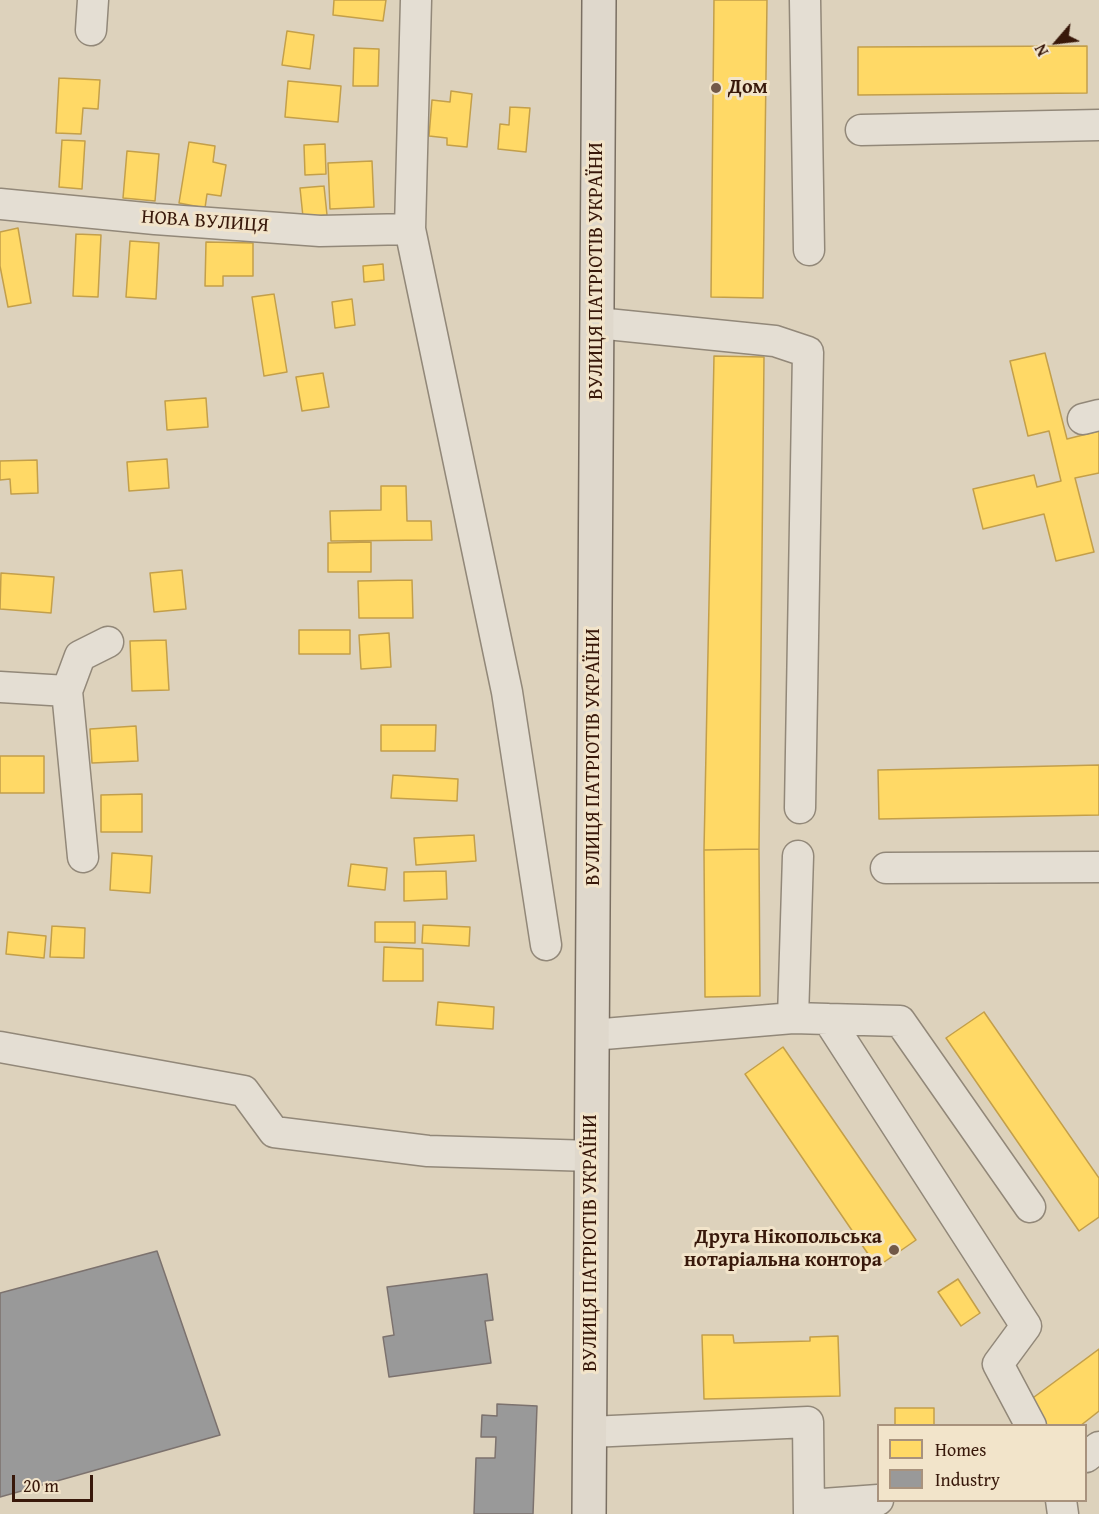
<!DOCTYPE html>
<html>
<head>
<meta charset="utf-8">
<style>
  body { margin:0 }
  #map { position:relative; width:1099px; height:1514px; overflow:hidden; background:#ddd2bc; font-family:"Gentium Book Plus",serif }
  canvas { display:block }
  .legend { position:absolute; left:877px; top:1424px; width:210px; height:78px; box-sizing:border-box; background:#f2e4ca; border:2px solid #a8927d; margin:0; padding:8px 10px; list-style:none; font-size:18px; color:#38180a }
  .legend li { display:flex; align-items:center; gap:12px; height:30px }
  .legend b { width:30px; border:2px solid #a8927d }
  .north { position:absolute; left:1027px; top:12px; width:60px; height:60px; -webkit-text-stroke:4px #f2e4ca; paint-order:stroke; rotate:242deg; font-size:16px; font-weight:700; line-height:24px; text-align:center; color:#38180a }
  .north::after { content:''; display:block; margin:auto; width:21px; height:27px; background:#38180a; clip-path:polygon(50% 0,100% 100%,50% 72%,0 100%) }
  .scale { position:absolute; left:12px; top:1475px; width:81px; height:27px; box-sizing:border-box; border:3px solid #38180a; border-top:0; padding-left:8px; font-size:18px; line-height:21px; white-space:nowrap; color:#38180a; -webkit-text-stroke:4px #f2e4ca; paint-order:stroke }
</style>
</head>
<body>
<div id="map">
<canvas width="1099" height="1514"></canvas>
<ul class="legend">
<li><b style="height:16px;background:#ffd966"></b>Homes</li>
<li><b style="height:16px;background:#999"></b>Industry</li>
</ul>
<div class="north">N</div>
<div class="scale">20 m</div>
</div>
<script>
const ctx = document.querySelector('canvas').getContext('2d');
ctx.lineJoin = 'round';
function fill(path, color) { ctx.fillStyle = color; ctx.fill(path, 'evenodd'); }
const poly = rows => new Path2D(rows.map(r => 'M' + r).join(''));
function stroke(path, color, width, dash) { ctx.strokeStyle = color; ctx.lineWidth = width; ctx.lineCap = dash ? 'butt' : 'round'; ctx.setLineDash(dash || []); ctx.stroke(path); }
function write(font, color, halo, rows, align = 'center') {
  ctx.font = font + ' "Gentium Book Plus",serif'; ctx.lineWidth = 6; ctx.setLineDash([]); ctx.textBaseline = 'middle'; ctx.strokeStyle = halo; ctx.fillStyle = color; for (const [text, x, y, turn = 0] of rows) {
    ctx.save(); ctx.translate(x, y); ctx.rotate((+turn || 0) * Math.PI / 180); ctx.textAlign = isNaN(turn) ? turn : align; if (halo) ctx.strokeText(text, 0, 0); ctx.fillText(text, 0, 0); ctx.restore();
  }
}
const homes = poly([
  [334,0,386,0,383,21,333,15,334,0],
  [714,0,767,0,763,298,711,297,714,0],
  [287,31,314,35,310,69,282,65,287,31],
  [1087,46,1087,93,858,95,858,47,1087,46],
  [354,48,379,49,378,86,353,86,354,48],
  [59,78,100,80,98,109,83,108,81,134,56,133,59,78],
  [288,81,341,86,338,122,285,117,288,81],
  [451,91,472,94,467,147,447,145,447,138,429,136,432,100,450,102,451,91],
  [510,107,530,108,526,152,498,149,500,124,509,125,510,107],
  [62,140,85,141,82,189,59,187,62,140],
  [189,142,215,146,213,162,226,165,221,196,207,194,205,208,179,203,189,142],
  [325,144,326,174,305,175,304,145,325,144],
  [127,151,159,154,155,201,123,198,127,151],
  [372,161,374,207,330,209,328,163,372,161],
  [324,186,327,215,303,217,300,188,324,186],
  [18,228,31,303,8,307,0,266,0,232,18,228],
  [76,234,101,235,98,297,73,296,76,234],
  [130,241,159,243,156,299,126,297,130,241],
  [206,242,253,243,253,276,223,276,223,286,205,286,206,242],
  [383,264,384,280,364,282,363,266,383,264],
  [274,294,287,372,264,376,252,297,274,294],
  [352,299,355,325,335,328,332,302,352,299],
  [1045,353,1067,439,1099,431,1099,473,1075,478,1094,552,1056,561,1044,514,983,529,973,489,1034,475,1037,487,1061,481,1049,431,1028,436,1010,361,1045,353],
  [714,356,764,357,759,849,704,850,714,356],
  [323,373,329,407,302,411,296,377,323,373],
  [206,398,208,427,167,430,165,401,206,398],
  [167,459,169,488,129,491,127,462,167,459],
  [37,460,38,493,11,494,10,479,0,480,0,461,37,460],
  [381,486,406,486,407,521,431,521,432,540,331,541,330,511,381,510,381,486],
  [371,542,371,572,328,572,328,543,371,542],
  [182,570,186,609,154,612,150,573,182,570],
  [1,573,54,577,51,613,0,609,1,573],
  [412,580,413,618,359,618,358,581,412,580],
  [299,630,350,630,350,654,299,654,299,630],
  [389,633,391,667,361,669,359,635,389,633],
  [166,640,169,690,132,691,130,641,166,640],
  [381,725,436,725,435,751,381,751,381,725],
  [136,726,138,761,92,763,90,729,136,726],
  [0,756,44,756,44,793,0,793,0,756],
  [1099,765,1099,815,879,819,878,770,1099,765],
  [393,775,458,779,457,801,391,798,393,775],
  [142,794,142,832,101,832,101,795,142,794],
  [474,835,476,861,416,865,414,838,474,835],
  [759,849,760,996,705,997,704,850,759,849],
  [112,853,152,856,150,893,110,890,112,853],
  [351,864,387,868,385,890,348,886,351,864],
  [446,871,447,899,404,901,404,872,446,871],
  [375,922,415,922,415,943,375,942,375,922],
  [423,925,470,927,469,946,422,943,423,925],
  [52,926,85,928,84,958,50,957,52,926],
  [8,932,46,936,44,958,6,954,8,932],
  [384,947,423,949,423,981,383,981,384,947],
  [438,1002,494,1007,493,1029,436,1025,438,1002],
  [984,1012,1099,1178,1099,1217,1079,1231,946,1038,984,1012],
  [783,1047,916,1240,877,1267,745,1074,783,1047],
  [958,1279,980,1313,961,1326,938,1292,958,1279],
  [702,1335,733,1335,734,1343,810,1341,810,1337,838,1336,840,1396,704,1399,702,1335],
  [1099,1349,1099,1411,1080,1426,1043,1426,1026,1403,1099,1349],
  [895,1408,934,1408,934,1426,895,1426,895,1408]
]);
fill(homes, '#ffd966');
stroke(homes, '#c39f4a', 1.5);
const industry = poly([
  [157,1251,220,1435,0,1497,0,1293,157,1251],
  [487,1274,493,1320,485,1321,491,1363,389,1377,383,1337,394,1335,387,1287,487,1274],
  [497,1404,537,1406,533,1514,474,1514,476,1458,495,1458,496,1437,481,1437,482,1415,497,1416,497,1404]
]);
fill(industry, '#999');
stroke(industry, '#7c726e', 1.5);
const minor = poly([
  [416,0,410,229,507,692,546,945],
  [805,0,809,250],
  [91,30,93,0],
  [861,130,1099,125],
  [0,204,155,219,320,231,410,229],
  [597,323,775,341,808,352,800,808],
  [1083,419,1099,415],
  [0,687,67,691],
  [83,857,67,691,80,656,108,642],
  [886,868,1099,867],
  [793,1018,828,1019,1026,1326,998,1364,1031,1426],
  [828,1019,900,1021,1030,1207],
  [592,1035,793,1018,798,856],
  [0,1047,244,1091,274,1132,428,1151,592,1156],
  [590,1432,808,1422,809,1514],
  [1086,1457,1099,1447],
  [1061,1500,1063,1514],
  [809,1505,878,1500]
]);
const major = poly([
  [589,1514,599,0]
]);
stroke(minor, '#928879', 33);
stroke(major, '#7a6f62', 36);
stroke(minor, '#e4ded3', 30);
stroke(major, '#dfd8cc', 33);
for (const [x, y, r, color] of [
  [716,88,6,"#725948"],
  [894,1250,6,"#725948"]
]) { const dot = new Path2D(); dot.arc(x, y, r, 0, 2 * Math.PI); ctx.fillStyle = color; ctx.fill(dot); stroke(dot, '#f2e4ca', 2); }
write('bold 20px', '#38180a', '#f2e4ca', [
  ["Дом",728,88],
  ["Друга Нікопольська",882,1238,"right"],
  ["нотаріальна контора",882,1261,"right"]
], 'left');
write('20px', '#38180a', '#f2e4ca', [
  ["НОВА ВУЛИЦЯ",205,222,4],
  ["ВУЛИЦЯ ПАТРІОТІВ УКРАЇНИ",597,271,-90],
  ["ВУЛИЦЯ ПАТРІОТІВ УКРАЇНИ",594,757,-90],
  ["ВУЛИЦЯ ПАТРІОТІВ УКРАЇНИ",591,1243,-90]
]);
</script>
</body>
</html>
